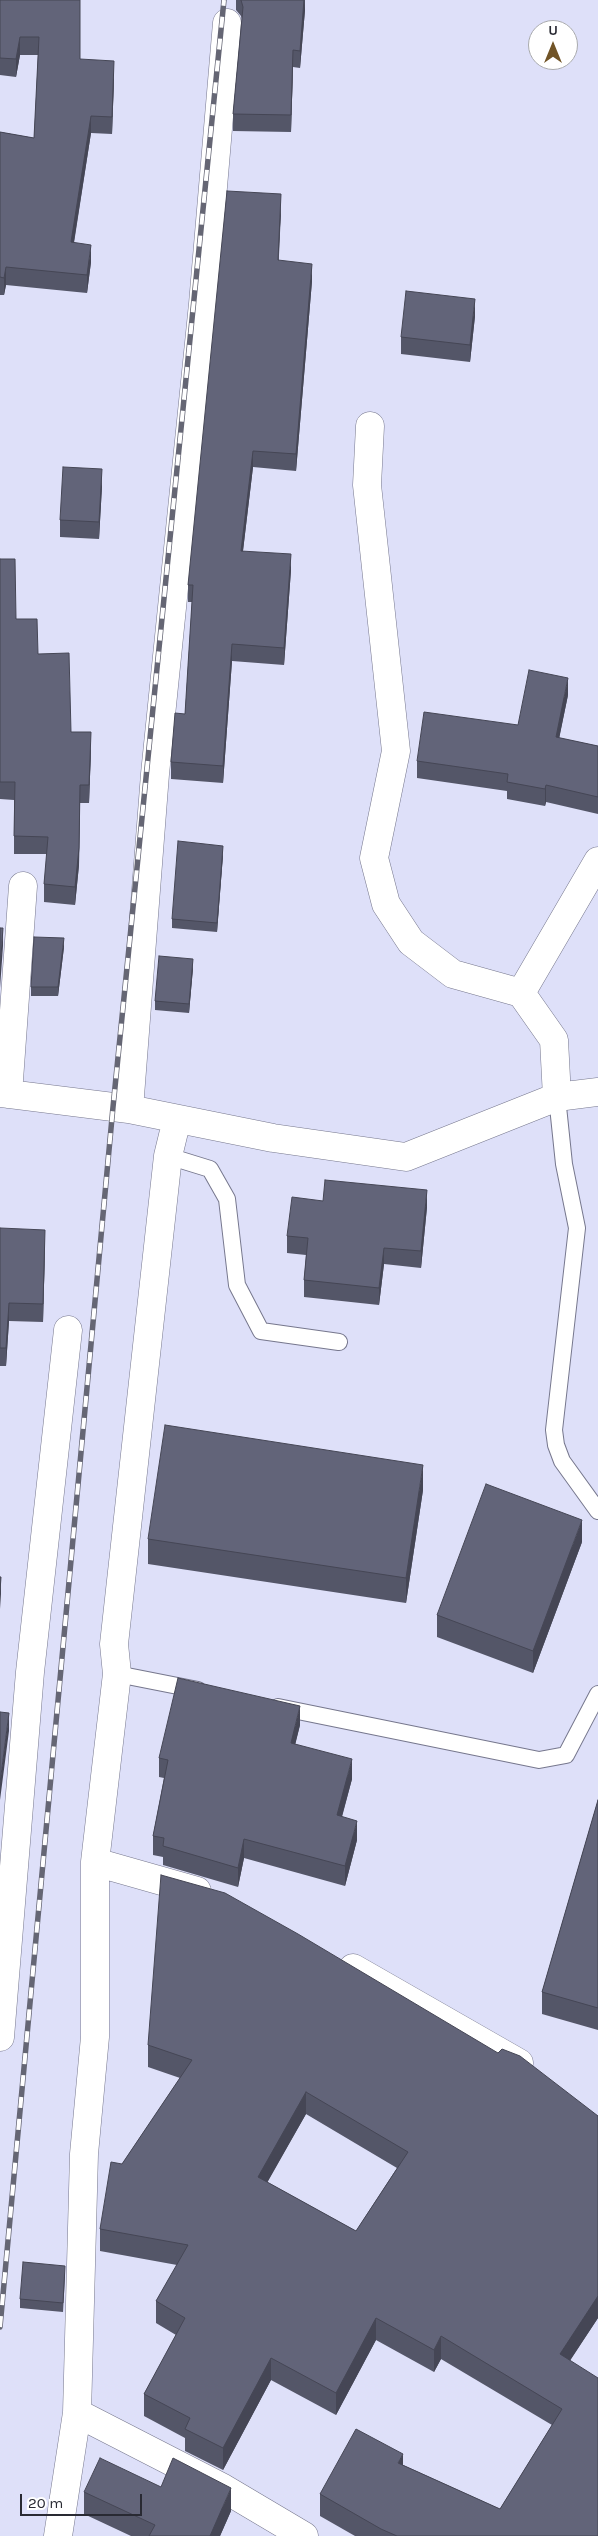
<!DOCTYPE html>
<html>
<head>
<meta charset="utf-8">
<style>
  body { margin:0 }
  #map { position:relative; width:598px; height:2536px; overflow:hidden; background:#dee0f9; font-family:Karla,sans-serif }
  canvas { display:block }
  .north { position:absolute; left:528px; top:20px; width:50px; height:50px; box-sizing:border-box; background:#fff; border:1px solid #a9aaad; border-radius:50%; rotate:0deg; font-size:14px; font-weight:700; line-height:20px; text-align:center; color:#292a33 }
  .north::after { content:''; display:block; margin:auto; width:18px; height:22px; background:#715427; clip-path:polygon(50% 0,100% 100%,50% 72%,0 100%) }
  .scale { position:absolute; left:20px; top:2494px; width:122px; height:22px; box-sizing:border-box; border:2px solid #292a33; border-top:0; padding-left:6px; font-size:15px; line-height:18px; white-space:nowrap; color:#292a33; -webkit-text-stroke:4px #fff; paint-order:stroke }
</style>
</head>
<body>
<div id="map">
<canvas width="598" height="2536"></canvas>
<div class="north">U</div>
<div class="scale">20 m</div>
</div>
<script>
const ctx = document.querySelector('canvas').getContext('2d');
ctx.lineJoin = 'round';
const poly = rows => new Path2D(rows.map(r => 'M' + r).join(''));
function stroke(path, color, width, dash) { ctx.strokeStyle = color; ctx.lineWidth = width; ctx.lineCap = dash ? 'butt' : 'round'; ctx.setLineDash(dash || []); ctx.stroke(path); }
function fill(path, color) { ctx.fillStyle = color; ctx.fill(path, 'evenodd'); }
const service = poly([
  [557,1097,564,1164,577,1228,554,1430,556,1445,562,1461,598,1511],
  [168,1156,210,1169,227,1199,237,1285,261,1331,339,1342],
  [117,1674,198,1690],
  [278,1707,539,1760,566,1755,598,1694]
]);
const minor = poly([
  [370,426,367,485,396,751,374,858,386,904,411,942,453,974,521,993,554,1040,557,1097],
  [521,993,598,861],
  [0,1093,129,1109,273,1138,406,1157,557,1097,598,1092],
  [8,1094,23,886],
  [129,1109,155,774,203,304,227,23],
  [95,1862,197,1891],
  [353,1968,519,2063],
  [0,2037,30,1672,68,1330],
  [77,2413,223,2488,304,2536],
  [58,2536,77,2413,84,2154,95,2037,95,1862,117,1674,114,1644,168,1156,177,1119]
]);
stroke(service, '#76778d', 18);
stroke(minor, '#76778d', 29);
stroke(service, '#fff', 16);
stroke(minor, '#fff', 28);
const rail = poly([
  [0,2327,113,1107,224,0]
]);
stroke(rail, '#656674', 5.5);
stroke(rail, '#fff', 4, [11]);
fill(poly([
  [0,0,80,59,114,79,112,134,91,133,74,243,91,262,87,293,6,285,4,295,0,295,0,132,34,138,38,55,20,55,16,77,0,75],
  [236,0,305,0,305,10,300,68,293,67,291,132,233,131,233,114,242,19,241,16,236,10],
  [281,211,278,260,312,281,296,471,253,467,243,551,291,570,284,665,232,661,223,783,171,779,171,762,185,714,192,602,188,602,188,585],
  [475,316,470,362,401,354,401,337],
  [102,486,99,539,60,537,60,520],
  [0,559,16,619,38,654,71,732,91,750,89,803,80,803,79,865,75,905,44,902,44,884,47,854,14,854,14,800,0,799],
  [568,695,559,738,598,746,598,814,546,802,545,806,507,799,507,791,417,778,417,761,518,725],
  [223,855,217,932,172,928,172,919],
  [64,947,58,996,31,996,31,987],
  [193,968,189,1013,155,1010,155,1001],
  [323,1201,427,1207,421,1268,384,1264,379,1305,304,1297,304,1280,306,1255,287,1253,287,1236],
  [0,1228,45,1247,43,1322,9,1321,6,1366,0,1366],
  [423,1490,406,1603,148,1564,148,1539],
  [582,1542,533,1673,437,1637,437,1615],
  [300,1725,295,1744,352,1779,342,1817,357,1840,345,1886,244,1858,238,1887,163,1865,163,1857,153,1855,153,1836,164,1778,159,1777,159,1758],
  [598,1800,598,2030,542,2014,542,1992],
  [148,2045,598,2116,598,2318,570,2360,598,2536,355,2536,320,2516,320,2494,403,2465,500,2509,552,2425,441,2359,434,2372,376,2340,336,2415,271,2380,223,2470,185,2451,185,2438,144,2416,144,2394,176,2335,156,2323,156,2301,177,2265,100,2251,100,2229,122,2164,180,2078,148,2067],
  [306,2114,397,2168,356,2231,267,2182],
  [65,2276,63,2312,20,2308,20,2299],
  [161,2487,231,2511,220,2536,131,2536,84,2514,84,2492]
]), '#545668');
fill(poly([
  [304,0,305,10,300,68,300,51],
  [20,37,20,55,16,77,16,59],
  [293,50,293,67,291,132,291,115],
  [114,61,114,79,112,134,112,117],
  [91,116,91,133,71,260,71,242],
  [281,194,281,211,278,277,278,260],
  [91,245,91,262,87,293,87,275],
  [312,264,312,281,296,471,296,454],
  [6,267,6,285,4,295,4,278],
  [475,299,475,316,470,362,470,345],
  [253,451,253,467,241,567,241,551],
  [102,469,102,486,99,539,99,522],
  [291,554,291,570,284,665,284,648],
  [232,644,232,661,223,783,223,766],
  [568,678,568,695,556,754,556,737],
  [91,732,91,750,89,803,89,785],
  [80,785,79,865,75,905,75,887],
  [546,785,546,802,545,806,545,789],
  [223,846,223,855,217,932,217,923],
  [3,928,3,946,0,988,0,970],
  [64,938,64,947,58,996,58,987],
  [193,959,193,968,189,1013,189,1004],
  [427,1190,427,1207,421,1268,421,1251],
  [45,1230,45,1247,43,1322,43,1304],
  [384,1248,384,1264,379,1305,379,1288],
  [9,1303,9,1321,6,1366,6,1348],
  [423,1465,423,1490,406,1603,406,1578],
  [582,1520,582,1542,533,1673,533,1651],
  [1,1577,1,1594,0,1609,0,1591],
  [300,1706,300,1725,291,1762,291,1743],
  [9,1713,9,1731,0,1800,0,1783],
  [352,1759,352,1779,337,1834,337,1815],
  [357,1821,357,1840,345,1886,345,1866],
  [244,1839,244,1858,238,1887,238,1868],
  [306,2092,306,2114,258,2199,258,2177],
  [598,2296,598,2318,560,2376,560,2354],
  [376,2318,376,2340,336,2415,336,2393],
  [441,2336,441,2359,434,2372,434,2350],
  [271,2358,271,2380,223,2470,223,2448],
  [403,2454,403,2476,398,2463],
  [231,2488,231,2511,220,2536,210,2536]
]), '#454655');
const building = poly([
  [0,0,80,0,80,59,114,61,112,117,91,116,71,242,91,245,87,275,6,267,4,278,0,277,0,132,34,138,39,37,20,37,16,59,0,58,0,0],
  [241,0,304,0,300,51,293,50,291,115,233,114,243,7,241,0],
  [227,191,281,194,278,260,312,264,296,454,253,451,241,551,291,554,284,648,232,644,223,766,171,762,175,713,185,714,193,585,188,585,227,191],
  [406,291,475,299,470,345,401,337,406,291],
  [63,467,102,469,99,522,60,520,63,467],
  [0,559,15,559,16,619,37,619,38,654,69,653,71,732,91,732,89,785,80,785,79,848,75,887,44,884,48,837,14,836,15,782,0,782,0,559],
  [529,670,568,678,556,737,598,746,598,797,546,785,545,789,507,782,508,774,417,761,424,712,518,725,529,670],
  [178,841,223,846,217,923,172,919,178,841],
  [0,928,3,928,0,970,0,928],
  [34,937,64,938,58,987,31,987,34,937],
  [159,956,193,959,189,1004,155,1001,159,956],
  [325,1180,427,1190,421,1251,384,1248,379,1288,304,1280,308,1238,287,1236,292,1197,323,1201,325,1180],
  [0,1228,45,1230,43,1304,9,1303,6,1348,0,1348,0,1228],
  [165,1425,423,1465,406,1578,148,1539,165,1425],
  [486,1484,582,1520,533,1651,437,1615,486,1484],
  [0,1577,1,1577,0,1591,0,1577],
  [178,1678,300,1706,291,1743,352,1759,337,1815,357,1821,345,1866,244,1839,238,1868,163,1846,164,1838,153,1836,168,1760,159,1758,178,1678],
  [0,1712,9,1713,0,1783,0,1712],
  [598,1800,598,2008,542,1992,598,1800],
  [161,1875,225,1893,298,1934,498,2053,502,2049,520,2056,598,2116,598,2296,560,2354,598,2378,598,2536,397,2536,381,2529,320,2494,356,2429,403,2454,398,2463,500,2509,562,2409,441,2336,434,2350,376,2318,336,2393,271,2358,223,2448,185,2429,190,2418,144,2394,185,2318,156,2301,188,2245,100,2229,111,2162,122,2164,192,2060,148,2045,161,1875],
  [306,2092,408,2152,356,2231,258,2177,306,2092],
  [23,2262,65,2266,63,2303,20,2299,23,2262],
  [100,2458,161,2487,173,2458,231,2488,210,2536,149,2536,155,2525,84,2492,100,2458]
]);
fill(building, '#626479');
stroke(building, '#454655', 1);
</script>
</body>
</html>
